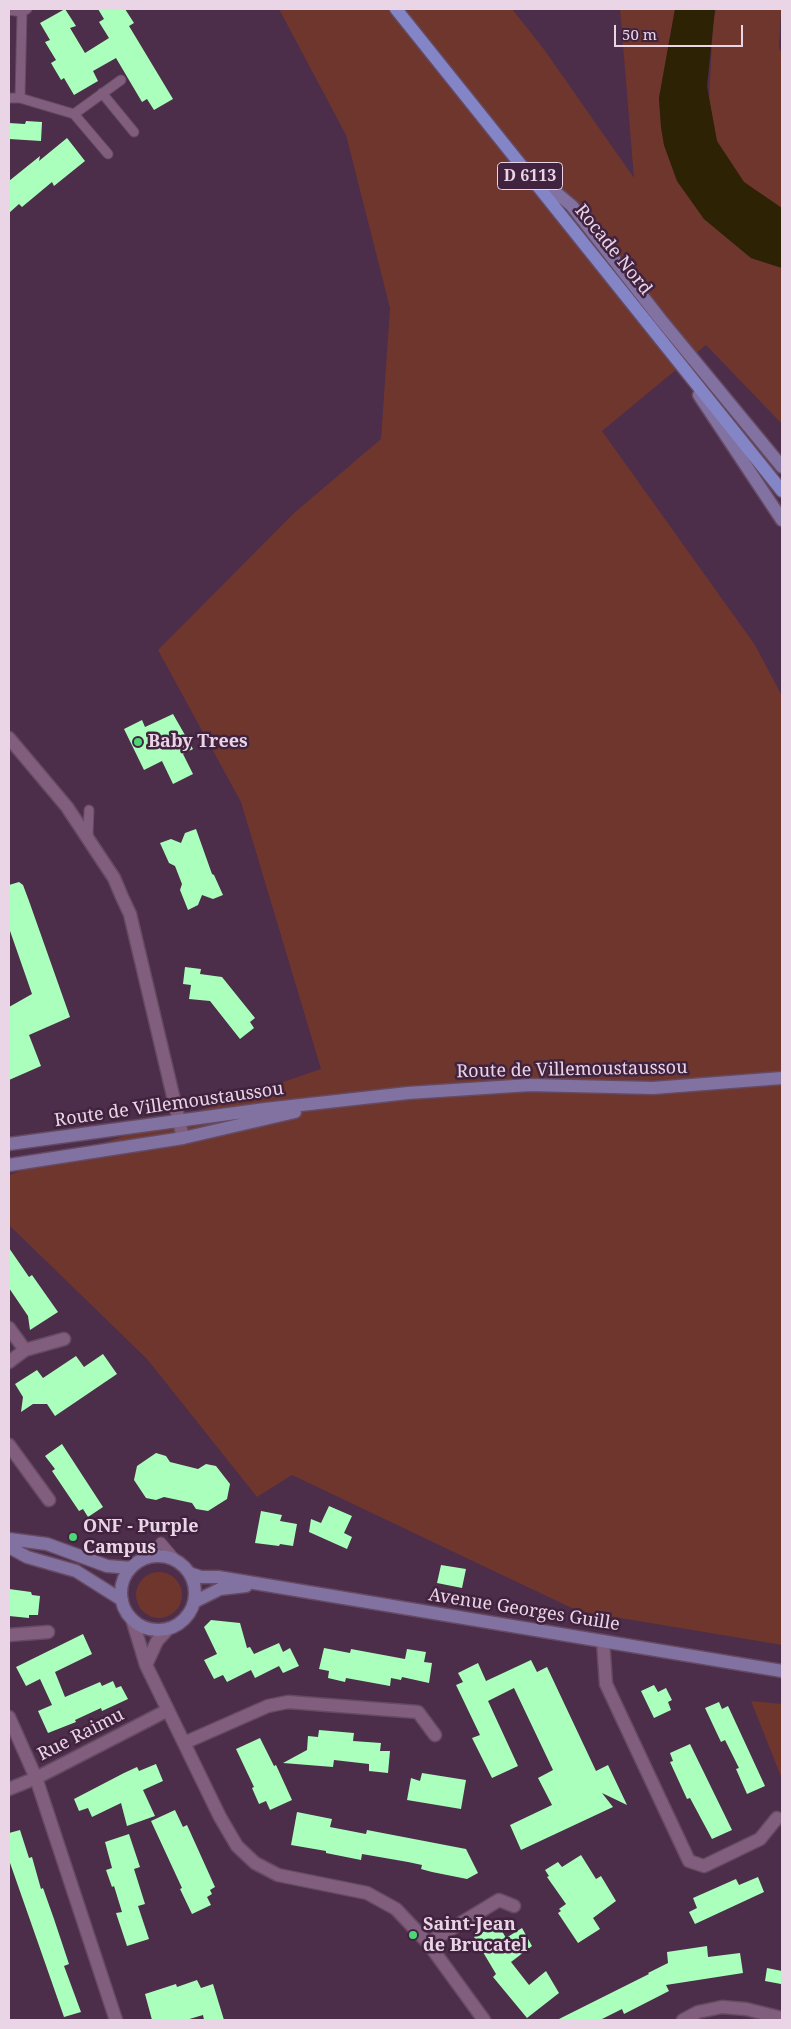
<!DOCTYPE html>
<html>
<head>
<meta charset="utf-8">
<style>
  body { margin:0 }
  #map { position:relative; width:791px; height:2029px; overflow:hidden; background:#4c2d4a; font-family:"Noto Serif",serif }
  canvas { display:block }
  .frame { position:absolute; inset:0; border:10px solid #e9d5e6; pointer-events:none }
  .scale { position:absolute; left:614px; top:25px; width:129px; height:22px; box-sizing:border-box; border:2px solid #e9d5e6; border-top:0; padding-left:6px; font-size:15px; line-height:18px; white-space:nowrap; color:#e9d5e6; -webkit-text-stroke:4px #41233f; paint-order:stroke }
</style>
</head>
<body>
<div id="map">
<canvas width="791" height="2029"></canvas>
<div class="frame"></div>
<div class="scale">50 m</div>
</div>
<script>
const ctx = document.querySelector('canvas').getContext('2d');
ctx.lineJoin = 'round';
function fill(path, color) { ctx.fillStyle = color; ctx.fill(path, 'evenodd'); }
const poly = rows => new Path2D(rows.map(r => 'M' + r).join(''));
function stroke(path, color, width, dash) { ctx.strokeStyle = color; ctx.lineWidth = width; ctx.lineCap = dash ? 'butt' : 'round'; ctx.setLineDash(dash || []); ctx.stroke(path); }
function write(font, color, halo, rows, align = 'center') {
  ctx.font = font + ' "Noto Serif",serif'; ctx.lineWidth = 5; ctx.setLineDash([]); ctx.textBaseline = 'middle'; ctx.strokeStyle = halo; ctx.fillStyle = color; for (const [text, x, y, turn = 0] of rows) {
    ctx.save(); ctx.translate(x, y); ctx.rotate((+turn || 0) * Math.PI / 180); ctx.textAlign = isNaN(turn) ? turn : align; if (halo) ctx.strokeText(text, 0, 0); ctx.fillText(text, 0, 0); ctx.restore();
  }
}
fill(poly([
  [279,9,512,9,543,48,634,178,620,9,675,9,659,98,661,127,664,145,677,181,704,219,751,258,782,268,782,424,706,345,602,431,755,645,782,696,782,1645,578,1611,292,1475,257,1497,147,1359,9,1225,9,1175,321,1069,241,802,158,650,293,514,381,439,390,308,346,135],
  [716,9,781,9,779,48,782,53,782,213,750,189,715,147,709,101,713,24],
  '136 1595a23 23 0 1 1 46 0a23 23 0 1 1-46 0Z',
  [751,1701,782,1704,782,1779]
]), '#6f362d');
fill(poly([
  [675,9,715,9,707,86,717,141,744,182,782,208,782,268,751,258,704,219,677,181,664,145,661,127,659,98]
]), '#2d2203');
fill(poly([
  [65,9,76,26,70,28,85,53,109,38,99,22,104,19,98,9,125,9,134,23,129,26,173,99,154,110,147,99,142,102,116,58,93,71,98,81,74,95,64,78,61,80,51,63,56,60,45,42,50,40,40,23],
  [26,121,42,122,41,141,9,139,9,123,25,124],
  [67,138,85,161,54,186,52,182,22,207,19,204,9,213,9,181,40,156,39,161],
  [173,714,193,749,183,754,193,774,173,784,162,761,144,770,124,729,142,720,145,727],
  [196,829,212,874,214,875,223,895,213,899,202,895,198,905,188,910,180,890,182,884,175,866,169,863,160,843,171,839,181,843,185,833],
  [19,882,23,885,29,901,70,1017,29,1035,41,1066,9,1080,9,1007,32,994,9,928,9,885],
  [185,967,201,969,200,974,222,977,255,1018,250,1022,254,1028,240,1039,210,1001,189,999,191,985,183,984],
  [9,1248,29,1277,32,1275,58,1312,30,1330,28,1316,9,1288],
  [103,1354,117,1374,55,1416,47,1404,33,1404,21,1412,23,1397,15,1384,37,1370,43,1378,76,1356,84,1367],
  [62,1444,103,1507,88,1517,83,1509,79,1511,52,1471,55,1469,45,1456],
  [156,1453,166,1456,170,1462,198,1469,206,1464,216,1466,230,1484,227,1499,208,1511,196,1509,192,1503,164,1497,156,1500,146,1498,134,1480,137,1466],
  [329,1506,352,1516,344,1533,352,1537,347,1549,309,1532,311,1519,321,1523],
  [261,1511,282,1515,280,1521,297,1524,293,1546,280,1544,279,1546,255,1543],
  [441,1565,466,1569,462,1588,437,1583],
  [9,1589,31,1592,32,1595,40,1596,38,1615,29,1615,29,1618,9,1616],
  [211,1620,240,1623,247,1648,250,1647,254,1654,279,1643,283,1652,290,1648,299,1666,283,1673,279,1666,255,1678,251,1670,227,1682,223,1675,214,1679,204,1660,217,1654,204,1627],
  [83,1634,92,1654,55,1672,65,1697,100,1682,102,1686,113,1681,116,1688,121,1686,128,1699,102,1711,101,1708,75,1720,76,1722,48,1733,38,1711,52,1705,40,1679,26,1686,16,1667],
  [324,1648,350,1653,351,1649,405,1659,407,1649,426,1652,424,1662,432,1663,429,1683,402,1677,401,1680,391,1678,390,1686,346,1678,345,1682,328,1678,329,1671,319,1669],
  [531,1660,537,1672,547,1667,596,1771,608,1765,627,1805,602,1793,613,1807,521,1850,510,1825,552,1805,538,1778,553,1770,514,1688,488,1701,518,1766,492,1778,472,1738,480,1735,456,1685,463,1682,458,1673,478,1663,486,1681],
  [654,1685,658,1692,666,1688,672,1700,668,1702,671,1710,654,1718,641,1691],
  [719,1702,722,1709,728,1706,765,1786,747,1794,736,1769,739,1768,725,1740,721,1742,705,1708],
  [319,1730,354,1733,353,1741,381,1743,380,1751,390,1751,388,1773,369,1771,369,1764,334,1760,333,1767,283,1763,307,1750,308,1736,318,1737],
  [260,1738,274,1766,276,1765,292,1800,270,1810,266,1801,259,1804,252,1788,254,1787,236,1749],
  [690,1744,732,1830,712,1839,690,1798,687,1799,670,1762,673,1761,670,1753],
  [156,1764,163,1781,143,1790,155,1816,127,1826,121,1803,92,1817,88,1808,79,1811,74,1799,124,1773,137,1767,139,1771],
  [422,1773,466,1780,461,1809,407,1800,411,1778,420,1781],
  [175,1810,183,1827,187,1825,215,1887,210,1890,212,1894,207,1897,211,1905,192,1914,180,1889,182,1888,151,1821],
  [297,1812,332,1819,330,1827,366,1834,367,1830,466,1849,478,1873,467,1879,432,1872,421,1869,422,1865,408,1862,362,1854,361,1860,326,1853,326,1851,291,1845],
  [20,1830,29,1858,32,1857,41,1889,43,1888,54,1919,69,1964,64,1966,81,2012,64,2017,9,1860,9,1833],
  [129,1834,140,1867,134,1869,145,1904,138,1906,149,1939,127,1946,116,1913,122,1912,114,1886,112,1887,106,1870,112,1868,105,1842],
  [581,1855,596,1879,601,1876,616,1901,593,1918,600,1929,578,1943,558,1913,561,1911,559,1909,566,1904,547,1877,549,1876,545,1870,558,1862,562,1867],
  [758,1877,764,1892,695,1924,689,1912,697,1908,693,1898,736,1879,739,1885],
  [498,1924,506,1938,522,1928,532,1946,511,1962,529,1985,546,1971,559,1993,527,2018,493,1977,496,1974,474,1937],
  [707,1946,708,1957,740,1953,743,1973,666,1985,669,1991,624,2014,622,2009,600,2020,557,2020,649,1974,648,1973,668,1963,667,1952],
  [767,1968,782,1971,781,1984,765,1981],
  [197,1980,201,1988,213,1984,224,2020,204,2020,203,2015,186,2020,152,2020,145,1994,176,1984,177,1987]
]), '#abffbc');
const lane = poly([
  [9,10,22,12,27,9],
  [102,93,134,132],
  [9,98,20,98,74,114,108,154],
  [20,98,22,12],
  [74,114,121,80],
  [88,837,89,810],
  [148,1558,161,1542,179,1563]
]);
const street = poly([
  [9,738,67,807,114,878,122,897,130,914,183,1138],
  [9,1328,25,1350,9,1362],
  [25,1350,64,1339],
  [9,1445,49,1500],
  [132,1619,146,1665,220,1817,237,1846,255,1863,278,1875,367,1893,396,1909,428,1943,484,2020],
  [9,1635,48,1632],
  [603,1641,606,1684,689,1861,704,1866,760,1839,777,1818],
  [146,1665,157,1641,168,1629],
  [9,1717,36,1778,116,2020],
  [184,1743,268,1706,288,1702,418,1712,435,1735],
  [9,1789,36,1778,168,1710],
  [428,1943,499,1900,514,1906],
  [683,2020,698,2012,722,2007,746,2009,782,2018]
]);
const secondary = poly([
  [528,169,572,206,661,320,782,467],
  [699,395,782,520],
  [9,1144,265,1109,408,1093,530,1085,653,1088,782,1078],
  [9,1165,183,1138,295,1112],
  [9,1539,47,1544,107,1566,131,1568],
  [9,1547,27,1557,76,1571,122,1600],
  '121 1593a37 37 0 1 1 74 0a37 37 0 1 1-74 0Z',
  [189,1573,201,1577,218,1577,782,1671],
  [194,1602,220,1589,246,1586]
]);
const primary = poly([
  [396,9,782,491]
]);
stroke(lane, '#654a62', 11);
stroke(street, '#654a62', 15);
stroke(secondary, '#654a62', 15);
stroke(primary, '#654a62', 15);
stroke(lane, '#815e7d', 9);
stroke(street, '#815e7d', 12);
stroke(secondary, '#8272a2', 12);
stroke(primary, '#8385c6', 12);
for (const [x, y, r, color] of [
  [138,742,5,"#4cd676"],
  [73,1537,5,"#4cd676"],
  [413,1935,5,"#4cd676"]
]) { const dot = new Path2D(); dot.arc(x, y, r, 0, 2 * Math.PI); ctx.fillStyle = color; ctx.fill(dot); stroke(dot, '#41233f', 2); }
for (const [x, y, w] of [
  [530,176,65]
]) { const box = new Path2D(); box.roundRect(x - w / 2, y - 13.5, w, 27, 4); ctx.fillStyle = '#41233f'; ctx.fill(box); stroke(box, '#e9d5e6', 1); }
write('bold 16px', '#e9d5e6', null, [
  ["D 6113",530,176]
]);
write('18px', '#e9d5e6', '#41233f', [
  ["Rocade Nord",613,250,51],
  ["Route de Villemoustaussou",572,1070,-1],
  ["Route de Villemoustaussou",169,1105,-8],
  ["Avenue Georges Guille",524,1610,9],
  ["Rue Raimu",81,1735,-27]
]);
write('bold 18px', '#e9d5e6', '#41233f', [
  ["Baby Trees",148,742],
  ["ONF - Purple",83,1527],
  ["Campus",83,1548],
  ["Saint-Jean",423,1925],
  ["de Brucatel",423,1946]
], 'left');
</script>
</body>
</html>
